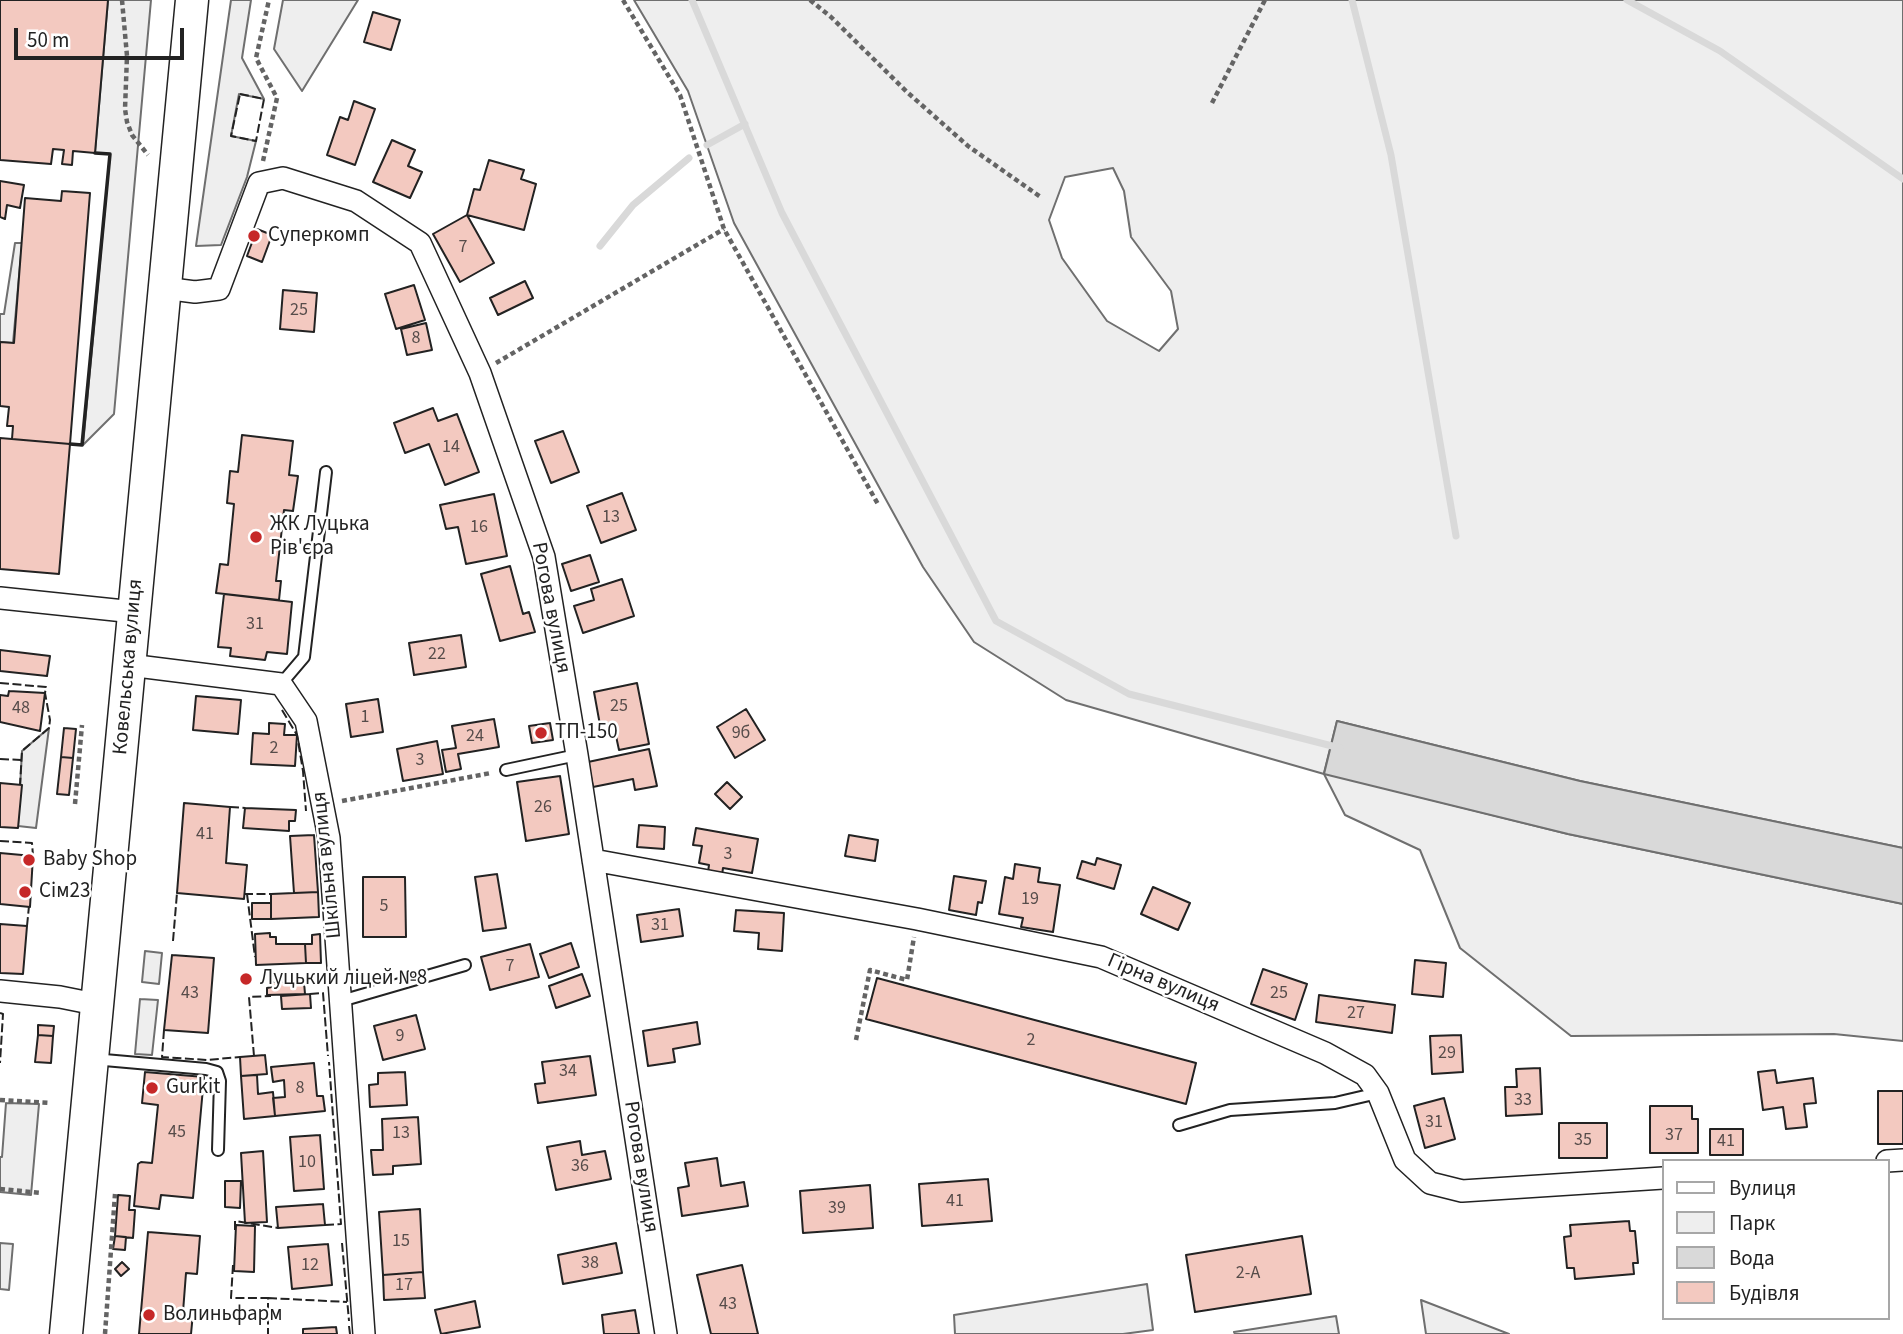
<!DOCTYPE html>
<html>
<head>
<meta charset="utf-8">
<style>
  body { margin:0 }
  #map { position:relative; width:1903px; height:1334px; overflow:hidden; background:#fff; font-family:"Source Sans 3",sans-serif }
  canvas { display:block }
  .legend { position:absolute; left:1662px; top:1159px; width:228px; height:161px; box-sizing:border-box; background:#fff; border:2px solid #a7a7a7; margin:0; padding:9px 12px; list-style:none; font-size:21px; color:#222 }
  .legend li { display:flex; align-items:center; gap:14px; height:35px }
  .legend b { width:35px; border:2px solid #a7a7a7 }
  .scale { position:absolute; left:14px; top:28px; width:170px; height:32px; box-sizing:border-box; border:4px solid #222; border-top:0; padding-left:9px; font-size:21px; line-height:24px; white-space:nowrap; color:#222; -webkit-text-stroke:5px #fff; paint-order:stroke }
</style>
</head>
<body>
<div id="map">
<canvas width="1903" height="1334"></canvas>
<ul class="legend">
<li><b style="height:9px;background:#fff"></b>Вулиця</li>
<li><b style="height:19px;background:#eee"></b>Парк</li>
<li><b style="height:19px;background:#d9d9d9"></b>Вода</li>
<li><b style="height:19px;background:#f3c9c0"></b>Будівля</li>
</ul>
<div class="scale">50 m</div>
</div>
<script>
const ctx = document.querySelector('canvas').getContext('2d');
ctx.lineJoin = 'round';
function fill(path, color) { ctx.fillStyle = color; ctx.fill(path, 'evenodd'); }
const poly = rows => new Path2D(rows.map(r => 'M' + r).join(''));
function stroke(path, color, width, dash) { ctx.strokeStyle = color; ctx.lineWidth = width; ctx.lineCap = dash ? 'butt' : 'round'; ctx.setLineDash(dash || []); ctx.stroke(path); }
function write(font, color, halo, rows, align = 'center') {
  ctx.font = font + ' "Source Sans 3",sans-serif'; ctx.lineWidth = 5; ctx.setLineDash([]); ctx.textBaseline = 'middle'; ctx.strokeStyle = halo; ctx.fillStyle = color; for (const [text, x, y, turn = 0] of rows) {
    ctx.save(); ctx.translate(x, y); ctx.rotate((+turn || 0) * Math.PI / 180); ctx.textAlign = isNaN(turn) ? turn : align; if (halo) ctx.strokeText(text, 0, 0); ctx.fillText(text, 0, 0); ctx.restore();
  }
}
const green = poly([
  [108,0,151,0,114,414,83,445,110,154,95,153,108,0],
  [231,0,251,0,242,58,264,99,239,94,231,136,256,141,247,177,221,245,196,246,231,0],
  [283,0,358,0,302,91,274,49,283,0],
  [634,0,1903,0,1903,848,1580,781,1337,721,1324,773,1568,834,1903,904,1903,1041,1834,1034,1571,1036,1460,948,1420,850,1345,815,1324,774,1066,700,974,642,923,567,734,223,688,91,634,0],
  [1113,168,1124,191,1131,237,1171,291,1178,329,1159,351,1107,321,1062,258,1049,220,1065,177,1113,168],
  [15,243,22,243,13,343,0,342,0,314,4,314,15,243],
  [49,728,36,828,18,826,22,751,49,728],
  [145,951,162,953,159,984,142,982,145,951],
  [140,999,158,1000,152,1055,135,1054,140,999],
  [6,1103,39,1104,31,1195,0,1192,0,1157,2,1157,6,1103],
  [0,1243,13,1244,9,1290,0,1289,0,1243],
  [1147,1284,1153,1330,1123,1334,955,1334,954,1315,1147,1284],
  [1421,1300,1509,1334,1426,1334,1421,1300],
  [1336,1316,1339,1334,1235,1334,1234,1332,1336,1316]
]);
fill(green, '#eee');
stroke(green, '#6f6f6f', 2);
const water = poly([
  [1337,721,1580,781,1903,848,1903,904,1568,834,1324,774,1337,721]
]);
fill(water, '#d9d9d9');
stroke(water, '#6f6f6f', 2);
stroke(poly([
  [692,0,782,213,996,621,1129,694,1340,748],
  [1352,0,1391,155,1456,536],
  [1627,0,1720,51,1903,179],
  [707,145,745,124],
  [600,246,633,205,689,158]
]), '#d9d9d9', 7);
const building = poly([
  [0,0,108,0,95,153,73,151,72,165,62,164,64,150,53,149,51,164,0,160,0,0],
  [373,12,400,20,391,50,364,42,373,12],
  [354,101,375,109,355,165,327,155,340,117,348,120,354,101],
  [392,140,415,150,408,166,422,172,410,198,373,182,392,140],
  [489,160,524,170,521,179,536,184,524,230,467,215,474,189,480,190,489,160],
  [0,181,24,185,20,208,7,205,5,219,0,217,0,181],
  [62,191,90,193,70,444,12,439,13,426,7,426,9,407,0,406,0,342,14,343,25,198,61,201,62,191],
  [467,215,494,263,460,282,433,234,467,215],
  [257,229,272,235,262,262,247,256,257,229],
  [525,281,533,298,498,315,490,298,525,281],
  [414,285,425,320,396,329,385,294,414,285],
  [283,290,317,293,314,332,280,329,283,290],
  [426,323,432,350,407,355,401,329,426,323],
  [433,408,438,421,457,414,479,472,445,485,429,444,405,453,394,423,433,408],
  [563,431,579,472,551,483,535,441,563,431],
  [242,435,293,441,289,475,298,476,293,511,284,510,276,581,281,581,279,600,216,593,220,564,228,565,234,504,227,503,230,471,238,472,242,435],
  [0,438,70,444,59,574,0,569,0,438],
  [622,493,636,530,601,543,587,506,622,493],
  [494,494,507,556,466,564,458,527,446,529,440,505,494,494],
  [590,555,599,582,571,591,562,564,590,555],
  [510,566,523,614,529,612,535,632,500,641,481,574,510,566],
  [622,579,634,616,583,633,574,606,594,600,591,589,622,579],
  [224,594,292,602,287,654,267,652,265,660,230,656,231,648,218,647,224,594],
  [461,635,466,667,414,675,409,643,461,635],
  [0,650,50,656,47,676,0,671,0,650],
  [637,683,649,744,619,750,613,722,600,725,594,692,637,683],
  [9,691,45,693,40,731,0,722,0,695,8,696,9,691],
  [196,696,241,700,238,734,193,730,196,696],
  [378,699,383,732,351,737,346,704,378,699],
  [746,709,765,740,735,758,717,727,746,709],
  [494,719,499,747,458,754,461,769,446,772,442,750,456,748,452,726,494,719],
  [269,723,285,724,284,735,297,735,295,766,251,764,253,733,269,734,269,723],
  [550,723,553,740,532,743,529,726,550,723],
  [64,728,76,729,73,758,61,757,64,728],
  [437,741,443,774,403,781,397,749,437,741],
  [649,749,657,786,635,790,633,779,593,787,588,762,649,749],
  [61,757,73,758,69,795,57,794,61,757],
  [560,776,569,834,526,841,517,782,560,776],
  [727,782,742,797,730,809,715,794,727,782],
  [0,783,22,785,18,828,0,827,0,783],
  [184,803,230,807,226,863,247,865,244,899,177,893,184,803],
  [245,808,296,810,295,821,289,821,289,831,243,828,245,808],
  [639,825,665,827,664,849,637,847,639,825],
  [696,828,758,839,752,873,723,868,722,875,708,872,709,865,699,863,702,846,693,845,696,828],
  [314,835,318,892,294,893,290,836,314,835],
  [849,835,878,840,875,861,845,856,849,835],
  [0,853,33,856,30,907,0,904,0,853],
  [1097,858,1121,865,1114,889,1077,878,1082,861,1095,865,1097,858],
  [1015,864,1040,868,1038,882,1060,885,1053,932,1021,927,1023,918,999,914,1005,877,1013,879,1015,864],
  [497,874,506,928,483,931,475,877,497,874],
  [954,876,986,881,982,903,978,902,976,915,949,910,954,876],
  [363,877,405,877,406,937,363,937,363,877],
  [1153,887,1190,903,1178,930,1141,914,1153,887],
  [318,892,319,917,271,919,271,894,318,892],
  [252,903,271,903,271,919,252,919,252,903],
  [679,909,683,936,641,942,637,915,679,909],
  [736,910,784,913,782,951,758,949,759,933,734,931,736,910],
  [0,924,27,926,23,974,0,973,0,924],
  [270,933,270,937,276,937,276,944,305,944,306,963,256,965,255,934,270,933],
  [320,934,321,963,306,963,305,944,312,944,312,935,320,934],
  [571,943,579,967,549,978,540,954,571,943],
  [530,944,539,977,490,990,481,957,530,944],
  [172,955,214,958,208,1033,164,1030,172,955],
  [1415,960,1446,963,1443,997,1412,994,1415,960],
  [1263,969,1307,984,1295,1020,1251,1004,1263,969],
  [582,974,590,996,556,1008,549,986,582,974],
  [877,978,1196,1063,1186,1104,866,1019,877,978],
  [272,982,304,982,305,994,267,995,267,988,272,987,272,982],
  [310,994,311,1008,282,1009,281,996,310,994],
  [1319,995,1395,1005,1392,1033,1316,1022,1319,995],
  [416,1015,425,1049,383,1060,374,1026,416,1015],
  [697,1022,700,1044,673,1049,675,1062,648,1066,643,1031,697,1022],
  [38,1025,54,1026,53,1036,38,1035,38,1025],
  [38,1035,53,1036,51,1063,35,1062,38,1035],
  [1461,1035,1463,1072,1432,1074,1430,1036,1461,1035],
  [265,1055,267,1074,241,1076,240,1057,265,1055],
  [590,1056,596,1095,538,1103,535,1084,545,1083,542,1062,590,1056],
  [314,1063,317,1096,323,1096,325,1111,275,1116,273,1098,285,1097,284,1080,273,1082,271,1067,314,1063],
  [1540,1068,1542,1114,1506,1116,1505,1087,1517,1087,1516,1069,1540,1068],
  [1775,1070,1777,1083,1813,1078,1816,1103,1804,1104,1807,1127,1786,1129,1783,1107,1763,1110,1758,1072,1775,1070],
  [145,1072,204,1077,193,1198,161,1195,159,1209,134,1206,138,1164,141,1162,152,1163,158,1105,142,1103,145,1072],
  [405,1072,407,1105,370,1107,369,1085,378,1084,378,1073,405,1072],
  [257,1075,258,1094,273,1092,275,1116,244,1119,241,1076,257,1075],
  [1878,1091,1903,1091,1903,1144,1878,1144,1878,1091],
  [1444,1098,1455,1139,1425,1148,1414,1106,1444,1098],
  [1650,1106,1692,1106,1692,1119,1698,1119,1698,1153,1650,1153,1650,1106],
  [418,1117,421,1164,393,1166,393,1174,373,1175,371,1150,383,1150,382,1119,418,1117],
  [1559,1123,1607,1123,1607,1158,1559,1158,1559,1123],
  [1710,1129,1743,1129,1743,1155,1710,1155,1710,1129],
  [320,1135,324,1189,294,1191,290,1137,320,1135],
  [580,1141,582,1155,605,1151,611,1179,556,1190,547,1147,580,1141],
  [263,1151,267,1222,245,1223,241,1153,263,1151],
  [717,1158,721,1186,744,1182,748,1206,682,1216,678,1188,689,1186,685,1163,717,1158],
  [988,1179,992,1221,922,1226,919,1184,988,1179],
  [225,1181,241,1181,240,1208,225,1207,225,1181],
  [870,1185,873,1228,803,1233,800,1191,870,1185],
  [118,1195,130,1196,129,1210,135,1210,133,1238,115,1236,118,1195],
  [323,1204,325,1225,278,1228,276,1207,323,1204],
  [420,1209,423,1272,383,1275,379,1212,420,1209],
  [1629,1221,1630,1231,1635,1231,1638,1263,1633,1263,1634,1274,1575,1279,1574,1268,1567,1268,1564,1237,1571,1236,1570,1225,1629,1221],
  [236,1225,255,1226,254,1272,234,1271,236,1225],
  [148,1232,200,1236,197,1274,186,1273,183,1312,193,1313,191,1334,139,1334,148,1232],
  [115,1236,126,1237,125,1250,113,1249,115,1236],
  [1302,1236,1311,1294,1195,1312,1186,1255,1302,1236],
  [616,1243,622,1273,563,1284,558,1255,616,1243],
  [328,1244,332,1285,292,1289,288,1247,328,1244],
  [122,1262,129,1269,121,1276,115,1269,122,1262],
  [742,1265,758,1334,711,1334,697,1275,742,1265],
  [423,1272,425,1298,384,1300,383,1275,423,1272],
  [475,1301,480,1327,441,1334,435,1310,475,1301],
  [635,1310,639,1334,604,1334,602,1315,635,1310],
  [336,1327,337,1334,303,1334,303,1329,336,1327]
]);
fill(building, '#f3c9c0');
stroke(building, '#222', 2);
const lane = poly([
  [281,684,304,657,326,472],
  [506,770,577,755],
  [341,1001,465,965],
  [93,1059,206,1069,217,1072,220,1081,218,1150],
  [1179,1125,1230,1110,1335,1103,1378,1093]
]);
const street = poly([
  [164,288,195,292,219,289,259,183,283,178,356,201,420,243,480,373,544,557,577,755,666,1334],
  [0,598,134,612],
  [129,665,281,684,306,721,329,838,364,1334],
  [593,860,917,919,1101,957,1325,1053,1365,1075,1378,1093,1405,1160,1430,1183,1462,1191,1663,1178],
  [0,991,60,997,95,1004],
  [1887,1161,1903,1160]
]);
const primary = poly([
  [66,1334,192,0]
]);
stroke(lane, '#222', 14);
stroke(street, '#222', 24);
stroke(primary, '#222', 35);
stroke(poly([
  [122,0,127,56,125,109,127,122,132,135,148,155],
  [623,0,680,95,724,229,879,506],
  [810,0,831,17,907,92,968,146,1042,198],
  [1212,103,1265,0],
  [263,161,277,98,256,58,269,0],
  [496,363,724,229],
  [342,801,491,773],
  [75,804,82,725],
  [856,1040,870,970,907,980,914,937],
  [0,1100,50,1103],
  [0,1189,42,1193],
  [105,1334,115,1194]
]), '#646464', 4.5, [5, 3.5]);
stroke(lane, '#fff', 10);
stroke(street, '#fff', 21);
stroke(primary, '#fff', 32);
stroke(poly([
  [240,94,264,99,256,141,231,136,240,94],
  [0,683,46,687,45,693,50,720,49,728,22,751,20,785],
  [282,710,297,735,303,771,306,811],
  [0,759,21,760],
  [230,807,245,808],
  [0,841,32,843,33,856],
  [244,894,271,894],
  [247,894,255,957],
  [27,926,29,906],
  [173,941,177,893],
  [310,994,323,993,328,1056],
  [0,1013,3,1014,0,1063],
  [164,1030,162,1057,207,1060,240,1057],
  [254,1056,249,997,271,996],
  [325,1225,341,1224,329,1062],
  [235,1230,235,1221,278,1228],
  [342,1243,349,1321],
  [233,1265,231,1298,268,1298,268,1334],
  [268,1298,347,1302],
  [349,1326,350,1334]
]), '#222', 2, [9, 3.5]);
stroke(poly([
  [70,444,82,445,110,154,95,153]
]), '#222', 3.5);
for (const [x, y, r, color] of [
  [254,236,7,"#c62828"],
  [256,537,7,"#c62828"],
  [541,733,7,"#c62828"],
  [29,860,7,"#c62828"],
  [25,892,7,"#c62828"],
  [246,979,7,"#c62828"],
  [152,1088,7,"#c62828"],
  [149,1315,7,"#c62828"]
]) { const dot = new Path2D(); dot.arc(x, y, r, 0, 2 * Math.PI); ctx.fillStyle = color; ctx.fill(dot); stroke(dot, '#fff', 2.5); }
write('18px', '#564c4a', null, [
  ["7",463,248],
  ["25",299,311],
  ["8",416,339],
  ["14",451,448],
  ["13",611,518],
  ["16",479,528],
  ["31",255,625],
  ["22",437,655],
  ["25",619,707],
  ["48",21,709],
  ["1",365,718],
  ["9б",741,734],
  ["24",475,737],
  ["2",274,749],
  ["3",420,761],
  ["26",543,808],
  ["41",205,835],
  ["3",728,855],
  ["19",1030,900],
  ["5",384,907],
  ["31",660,926],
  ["7",510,967],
  ["43",190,994],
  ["25",1279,994],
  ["27",1356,1014],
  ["9",400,1037],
  ["2",1031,1041],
  ["29",1447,1054],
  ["34",568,1072],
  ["8",300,1089],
  ["33",1523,1101],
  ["31",1434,1123],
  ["45",177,1133],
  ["13",401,1134],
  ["37",1674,1136],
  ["35",1583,1141],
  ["41",1726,1142],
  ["10",307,1163],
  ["36",580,1167],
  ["41",955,1202],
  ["39",837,1209],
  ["15",401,1242],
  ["38",590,1264],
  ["12",310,1266],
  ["2-А",1248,1274],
  ["17",404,1286],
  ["43",728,1305]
]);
write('21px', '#222', '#fff', [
  ["Суперкомп",268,236],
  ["ЖК Луцька",270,525],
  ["Рів'єра",270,549],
  ["ТП-150",555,733],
  ["Baby Shop",43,860],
  ["Сім23",39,892],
  ["Луцький ліцей №8",260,979],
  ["Gurkit",166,1088],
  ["Волиньфарм",163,1315]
], 'left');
write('21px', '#222', '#fff', [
  ["Рогова вулиця",550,608,79],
  ["Ковельська вулиця",129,667,-85],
  ["Шкільна вулиця",328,865,-96],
  ["Гірна вулиця",1163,984,23],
  ["Рогова вулиця",640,1167,81]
]);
</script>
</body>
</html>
